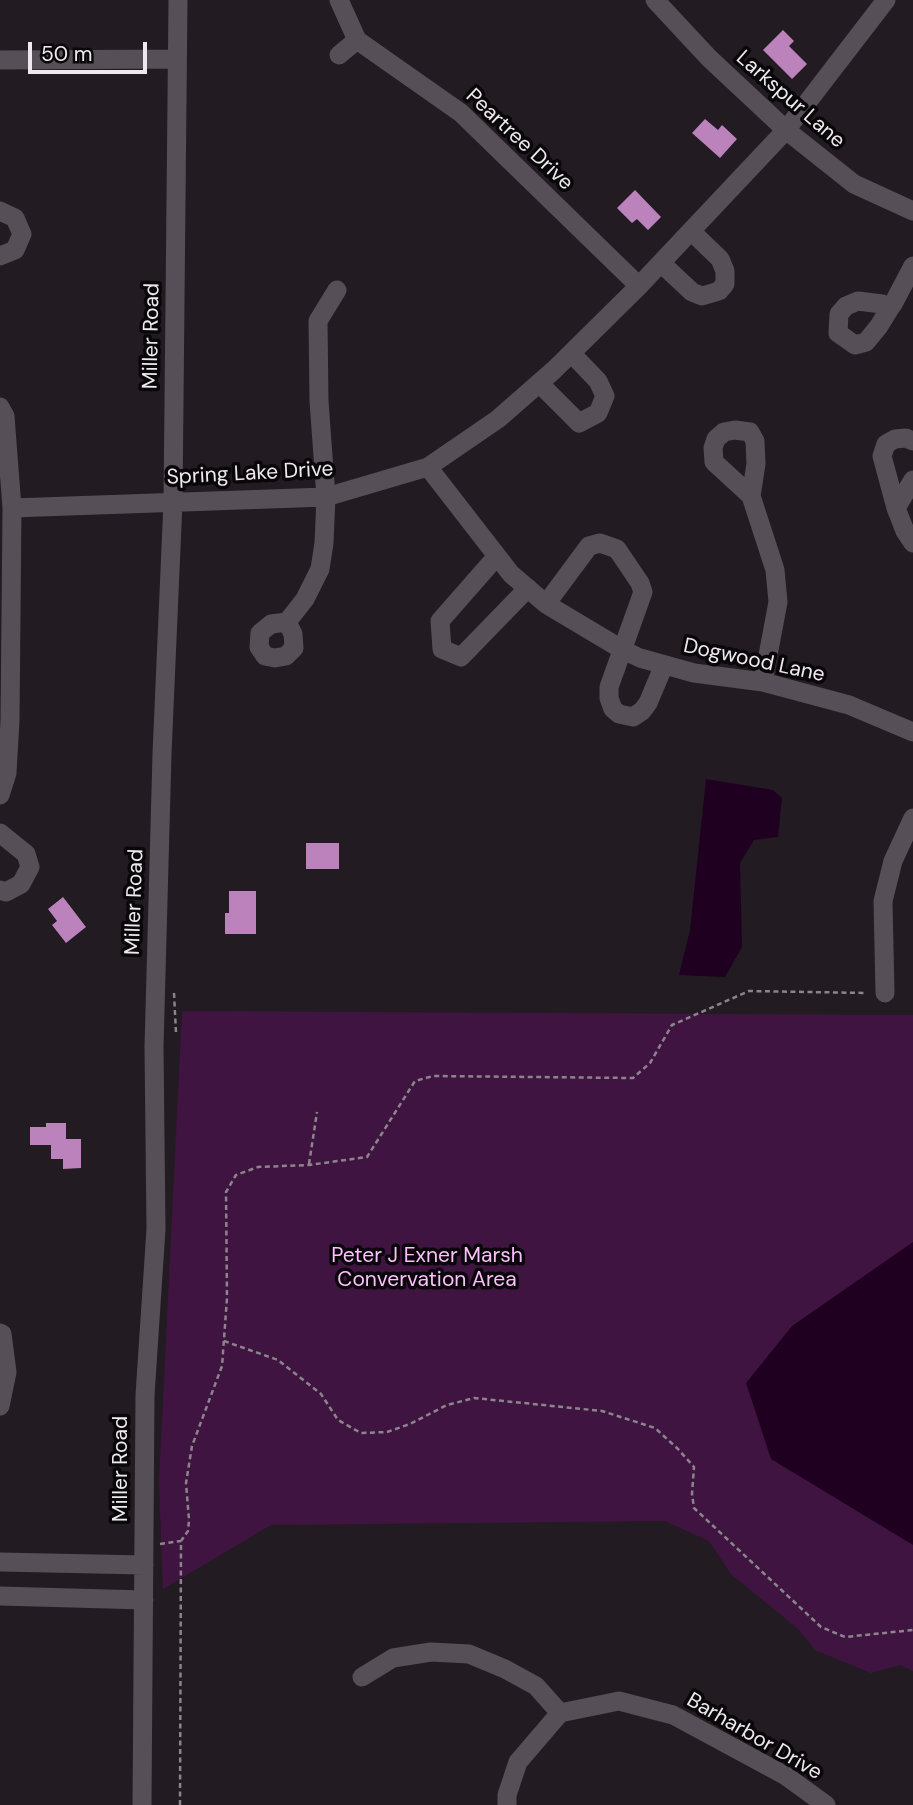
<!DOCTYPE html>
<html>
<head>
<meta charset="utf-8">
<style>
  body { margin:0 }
  #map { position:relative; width:913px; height:1805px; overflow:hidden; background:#221b22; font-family:"DM Sans",sans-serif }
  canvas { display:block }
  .scale { position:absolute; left:28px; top:42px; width:119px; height:32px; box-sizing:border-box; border:4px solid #eee9ee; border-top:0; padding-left:9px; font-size:21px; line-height:24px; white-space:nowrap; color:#eee9ee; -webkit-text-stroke:5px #0a070a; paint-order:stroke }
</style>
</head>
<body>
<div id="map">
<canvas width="913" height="1805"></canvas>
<div class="scale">50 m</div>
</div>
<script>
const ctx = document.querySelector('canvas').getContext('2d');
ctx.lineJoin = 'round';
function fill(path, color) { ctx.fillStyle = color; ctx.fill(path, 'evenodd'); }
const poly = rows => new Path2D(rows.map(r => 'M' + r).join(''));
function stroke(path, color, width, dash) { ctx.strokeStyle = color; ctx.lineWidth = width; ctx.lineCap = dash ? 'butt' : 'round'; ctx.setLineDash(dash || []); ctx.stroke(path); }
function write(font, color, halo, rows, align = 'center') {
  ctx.font = font + ' "DM Sans",sans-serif'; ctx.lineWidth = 7; ctx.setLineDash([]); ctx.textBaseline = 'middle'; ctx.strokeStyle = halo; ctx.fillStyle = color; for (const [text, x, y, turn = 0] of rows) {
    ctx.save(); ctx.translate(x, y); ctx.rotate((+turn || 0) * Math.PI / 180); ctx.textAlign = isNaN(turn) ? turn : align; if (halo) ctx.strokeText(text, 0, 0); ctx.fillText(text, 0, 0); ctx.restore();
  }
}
fill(poly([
  [182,1011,913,1015,913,1671,901,1665,871,1673,815,1650,798,1629,731,1574,709,1541,665,1521,271,1525,163,1589,159,1482]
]), '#401441');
fill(poly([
  [706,779,773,790,782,798,778,837,754,840,740,863,742,947,725,977,679,975,690,930],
  [913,1242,913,1545,771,1459,746,1383,792,1326]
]), '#1f0021');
fill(poly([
  [783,30,794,41,789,46,807,64,792,79,763,50],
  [705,119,718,130,722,125,737,139,720,158,692,133],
  [635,190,661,217,648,230,637,219,632,223,617,208],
  [306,843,339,843,339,869,306,869],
  [229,891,256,891,256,934,225,934,225,913,229,913],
  [63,897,86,927,66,943,52,925,57,921,48,909],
  [46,1123,66,1123,66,1139,81,1139,81,1168,63,1169,63,1159,51,1159,51,1145,30,1145,30,1127,46,1127]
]), '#bb82bb');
stroke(poly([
  [174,993,176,1033],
  [309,1164,317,1112],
  [224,1341,278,1360,321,1394,338,1420,361,1433,387,1432,410,1424,447,1405,474,1398,602,1411,655,1428,678,1449,694,1467,692,1494,694,1508,821,1627,845,1637,913,1630],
  [160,1544,181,1541],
  [180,1805,181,1541,188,1531,189,1520,186,1483,192,1446,222,1366,227,1298,226,1192,236,1175,258,1167,309,1165,367,1157,415,1081,433,1076,633,1078,650,1063,672,1025,749,991,867,993]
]), '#8b858b', 2.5, [5, 3.5]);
stroke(poly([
  [339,0,357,40,461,113,639,286],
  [655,0,709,58,786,130,854,184,913,211],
  [339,55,357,40],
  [0,60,177,59],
  [0,211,15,218,22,234,15,250,0,256],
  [661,263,692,292,702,296,719,291,725,284,725,271,720,259,691,231],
  [890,308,882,304,858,301,846,306,839,314,838,333,855,345,866,342,879,326,890,308,893,304,913,266],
  [539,383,579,423,598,413,605,396,598,381,571,353],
  [0,407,5,416,12,508,10,721,7,773,0,795],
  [913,441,906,438,895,439,886,444,882,456,896,508,905,531,913,543],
  [428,467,511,574,546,604,623,650,640,658,694,673,763,682,849,705,913,732],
  [751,496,714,462,713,448,716,439,724,432,735,430,750,432,755,441,756,464,751,496,775,570,778,602,763,682],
  [12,508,326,497,428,467,498,419,554,370,639,286,786,130,886,0],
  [896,508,913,480],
  [497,556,440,621,442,649,461,657,528,588],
  [546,604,589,546,600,543,617,549,640,583,643,592,609,687,609,698,613,709,619,714,633,717,642,711,648,703,664,665],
  [287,622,293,634,294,648,286,656,275,658,265,656,259,647,260,633,271,624,287,622,305,599,320,569,324,543,326,497,319,401,318,321,337,290],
  [0,833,26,854,30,867,21,884,6,892,0,890],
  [885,993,883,901,893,861,913,818],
  [0,1333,2,1334,7,1372,0,1406],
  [0,1562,144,1565],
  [0,1596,144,1600],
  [362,1677,393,1658,431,1652,469,1654,505,1669,536,1686,560,1713],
  [142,1805,145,1395,156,1229,154,1047,162,754,173,502,178,0],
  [507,1805,507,1795,518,1762,560,1713,619,1701,673,1715,786,1776,826,1805]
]), '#574f57', 19);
write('21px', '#eee9ee', '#0a070a', [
  ["Larkspur Lane",790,100,41],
  ["Peartree Drive",519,140,43],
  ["Miller Road",152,336,-89],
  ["Spring Lake Drive",250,474,-3],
  ["Dogwood Lane",754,661,12],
  ["Miller Road",135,902,-88],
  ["Miller Road",121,1469,-90],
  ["Barharbor Drive",754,1737,30]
]);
write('21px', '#febffe', '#0a070a', [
  ["Peter J Exner Marsh",427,1256],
  ["Convervation Area",427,1280]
]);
</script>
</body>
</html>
